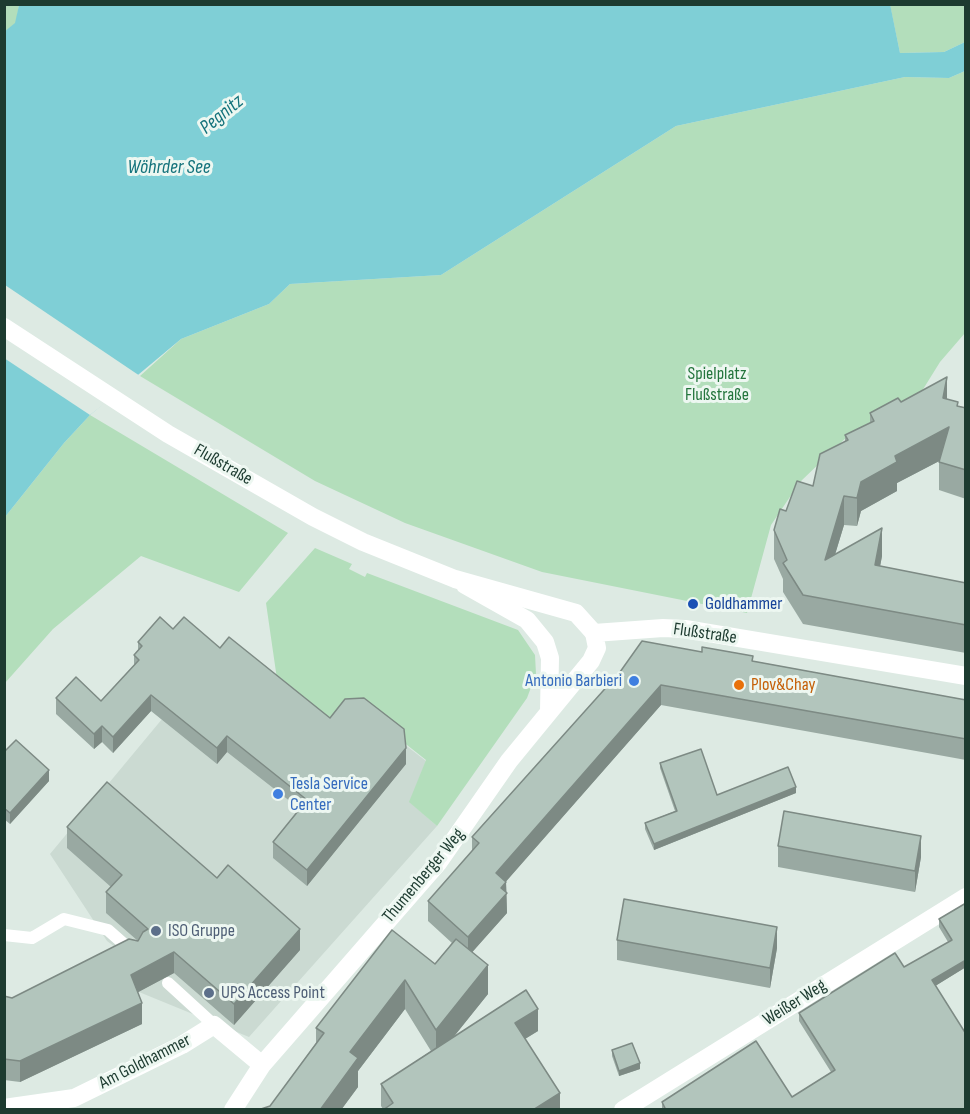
<!DOCTYPE html>
<html>
<head>
<meta charset="utf-8">
<style>
  body { margin:0 }
  #map { position:relative; width:970px; height:1114px; overflow:hidden; background:#ddeae3; font-family:"Sofia Sans Condensed",sans-serif }
  canvas { display:block }
  .frame { position:absolute; inset:0; border:6px solid #1d3b30; pointer-events:none }
</style>
</head>
<body>
<div id="map">
<canvas width="970" height="1114"></canvas>
<div class="frame"></div>
</div>
<script>
const ctx = document.querySelector('canvas').getContext('2d');
ctx.lineJoin = 'round';
function fill(path, color) { ctx.fillStyle = color; ctx.fill(path, 'evenodd'); }
const poly = rows => new Path2D(rows.map(r => 'M' + r).join(''));
function stroke(path, color, width, dash) { ctx.strokeStyle = color; ctx.lineWidth = width; ctx.lineCap = dash ? 'butt' : 'round'; ctx.setLineDash(dash || []); ctx.stroke(path); }
function write(font, color, halo, rows, align = 'center') {
  ctx.font = font + ' "Sofia Sans Condensed",sans-serif'; ctx.lineWidth = 6; ctx.setLineDash([]); ctx.textBaseline = 'middle'; ctx.strokeStyle = halo; ctx.fillStyle = color; for (const [text, x, y, turn = 0] of rows) {
    ctx.save(); ctx.translate(x, y); ctx.rotate((+turn || 0) * Math.PI / 180); ctx.textAlign = isNaN(turn) ? turn : align; if (halo) ctx.strokeText(text, 0, 0); ctx.fillText(text, 0, 0); ctx.restore();
  }
}
fill(poly([
  [226,642,229,652,404,744,426,761,410,802,437,826,249,1037,139,992,126,955,107,941,50,854]
]), '#cbdad2');
fill(poly([
  [5,5,19,5,16,23,5,32],
  [890,5,965,5,965,42,944,52,900,53],
  [965,71,965,333,940,362,917,399,851,433,800,482,771,525,747,613,542,572,405,523,315,481,140,376,181,339,269,304,290,284,441,275,676,126,905,77,949,78],
  [90,415,288,533,239,592,141,556,53,629,5,683,5,517,64,443],
  [315,548,352,564,349,569,365,577,367,573,518,630,535,655,536,674,527,698,437,826,409,802,426,760,364,711,330,730,278,686,266,603]
]), '#b3debb');
fill(poly([
  [890,4,900,53,944,52,965,42,965,71,949,78,905,77,676,126,441,275,290,284,269,304,181,339,90,415,64,443,5,517,4,32,15,23,19,5]
]), '#7fcfd6');
fill(poly([
  [5,285,140,376,90,415,4,358]
]), '#ddeae3');
stroke(poly([
  [4,935,32,938,64,919,108,930,134,953],
  [168,983,214,1025]
]), '#fff', 12);
stroke(poly([
  [465,585,527,620,545,642,550,658,549,711],
  [4,1108,74,1098,182,1045,214,1025,262,1065],
  [233,1110,262,1065,438,863,509,761,591,661,597,648,594,633,663,628,685,629,966,676],
  [623,1110,966,897]
]), '#fff', 18);
stroke(poly([
  [4,327,168,434,313,517,363,542,455,579,576,613,594,633]
]), '#fff', 18);
fill(poly([
  [947,399,958,406,966,408,966,499,939,490,939,461,897,483,897,491,861,511,857,526,844,525,835,554,882,556,880,566,966,583,966,653,803,624,783,592,783,579,774,559,774,530,786,511,813,486,845,441,845,435,870,423,870,413,901,402],
  [173,629,220,648,330,718,406,764,307,886,273,858,273,842,300,809,227,752,217,764,151,711,113,753,102,742,94,749,56,714,56,698,101,701,134,665,134,655,138,650,138,642],
  [753,661,966,700,966,760,661,705,506,881,507,913,472,952,488,994,454,1036,538,1031,525,1039,560,1110,383,1109,381,1106,381,1084,431,1051,405,1009,358,1071,358,1087,341,1110,258,1110,270,1106,316,1043,316,1028,435,964,452,943,428,921,428,901,472,851,472,837,620,672],
  [4,752,49,781,10,824,4,819],
  [660,763,717,795,796,793,654,850,645,829,645,823,675,811,660,768],
  [67,827,217,878,300,950,234,1025,174,973,138,992,142,1024,20,1082,4,1080,4,996,12,998,138,941,106,913,106,892,111,887,67,848],
  [778,846,921,857,915,892,778,867],
  [966,903,966,967,935,986,966,1110,662,1110,662,1102,792,1097,831,1072,799,1021,799,1013,904,967,948,942,939,927,939,919],
  [617,940,777,948,770,988,617,960],
  [612,1050,640,1069,619,1076,612,1056]
]), '#99a9a2');
fill(poly([
  [947,377,947,405,943,398],
  [949,427,949,456,897,483,897,491,861,511,857,526,857,498,861,482,895,456],
  [844,496,844,525,825,588,825,560],
  [882,528,882,556,875,594,875,565],
  [661,685,661,705,496,893,496,873],
  [151,695,151,711,113,753,113,737],
  [102,726,102,742,94,749,94,734],
  [227,736,227,752,217,764,217,748],
  [406,748,406,764,307,886,307,870],
  [49,770,49,781,10,824,10,813],
  [796,787,796,793,654,850,654,844],
  [921,836,921,857,915,892,915,871],
  [506,882,507,913,468,957,468,937,501,888],
  [777,927,777,948,770,988,770,968],
  [300,929,300,950,234,1025,234,1004],
  [174,952,174,973,131,996,131,975],
  [966,960,966,967,932,988,932,980],
  [488,965,488,994,436,1059,436,1030],
  [405,980,405,1009,358,1071,358,1087,341,1110,320,1110,350,1052],
  [142,1003,142,1024,20,1082,20,1061],
  [538,1009,538,1031,515,1045,515,1023],
  [640,1063,640,1069,619,1076,619,1071],
  [560,1093,560,1110,533,1110]
]), '#7d8a84');
const building = poly([
  [947,377,943,398,958,402,957,406,966,408,966,470,939,462,949,427,895,456,897,462,861,482,857,498,844,496,825,560,882,528,875,565,966,583,966,625,803,595,783,563,787,560,774,530,780,509,786,511,797,481,813,486,820,454,848,440,845,435,874,421,870,413,898,398,901,402,947,377],
  [160,617,173,629,184,617,220,648,229,637,330,718,345,699,364,698,404,729,406,748,307,870,273,842,307,800,227,736,217,748,151,695,113,737,102,726,94,734,56,698,76,677,101,701,139,660,134,655,142,646,138,642,160,617],
  [642,641,702,652,702,647,753,656,752,661,966,700,966,739,661,685,496,873,506,882,501,888,507,893,468,937,428,901,479,843,472,837,620,672,642,641],
  [16,740,49,770,10,813,4,808,4,752,16,740],
  [701,749,717,795,788,767,796,787,654,844,645,823,677,811,660,763,701,749],
  [107,782,217,878,228,865,300,929,234,1004,174,952,131,975,142,1003,20,1061,4,1059,4,996,12,998,129,939,138,941,143,932,148,929,106,892,122,875,67,827,107,782],
  [784,811,921,836,915,871,778,846,784,811],
  [624,899,777,927,770,968,617,940,624,899],
  [966,903,966,960,932,980,966,1034,966,1109,666,1110,662,1102,756,1041,792,1097,835,1070,799,1013,895,953,904,967,952,940,939,919,966,903],
  [392,930,435,964,456,939,488,965,436,1030,405,980,350,1052,358,1058,320,1110,258,1110,270,1106,324,1033,316,1028,392,930],
  [526,990,538,1009,515,1023,560,1093,533,1110,383,1110,393,1103,381,1084,526,990],
  [632,1043,640,1063,619,1071,612,1050,632,1043]
]);
fill(building, '#b2c5bc');
stroke(building, '#7d8a84', 1.5);
for (const [x, y, r, color] of [
  [693,604,6,"#1a4fb4"],
  [634,681,6,"#3f7fe0"],
  [739,685,6,"#e8710a"],
  [278,794,6,"#3f7fe0"],
  [156,931,6,"#5c6f8a"],
  [209,993,6,"#5c6f8a"]
]) { const dot = new Path2D(); dot.arc(x, y, r, 0, 2 * Math.PI); ctx.fillStyle = color; ctx.fill(dot); stroke(dot, '#edf7f1', 2); }
write('18px', '#24753d', '#edf7f1', [
  ["Spielplatz",717,374],
  ["Flußstraße",717,395]
]);
write('18px', '#1d3b30', '#edf7f1', [
  ["Flußstraße",223,465,30],
  ["Flußstraße",705,634,8],
  ["Thumenberger Weg",424,876,-50],
  ["Weißer Weg",795,1003,-32],
  ["Am Goldhammer",145,1062,-27]
]);
write('18px', '#164399', '#edf7f1', [
  ["Goldhammer",705,604]
], 'left');
write('18px', '#366cbe', '#edf7f1', [
  ["Antonio Barbieri",622,681],
  ["Tesla Service",290,784,"left"],
  ["Center",290,805,"left"]
], 'right');
write('18px', '#c56008', '#edf7f1', [
  ["Plov&Chay",751,685]
], 'left');
write('18px', '#4e5e75', '#edf7f1', [
  ["ISO Gruppe",168,931],
  ["UPS Access Point",221,993]
], 'left');
write('italic 20px', '#13727b', '#edf7f1', [
  ["Pegnitz",222,115,-39],
  ["Wöhrder See",169,168]
]);
</script>
</body>
</html>
